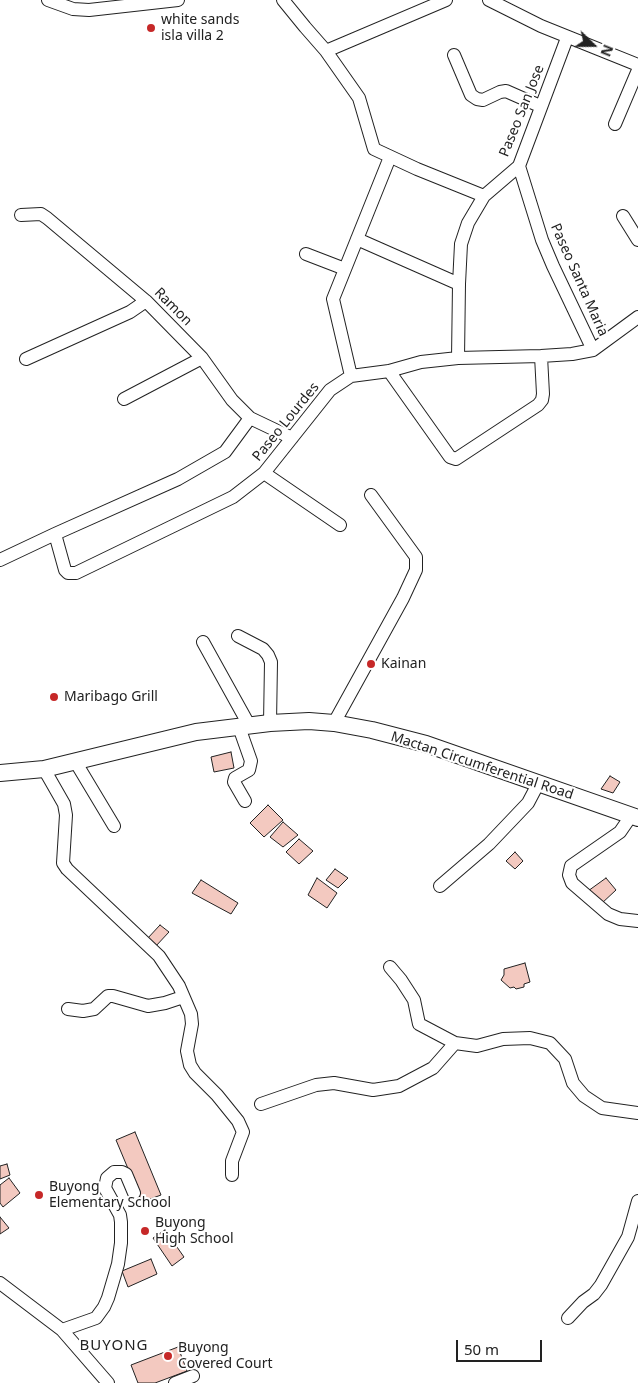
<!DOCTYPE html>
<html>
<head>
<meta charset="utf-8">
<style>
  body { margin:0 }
  #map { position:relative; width:638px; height:1383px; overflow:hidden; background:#fff; font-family:"Noto Sans",sans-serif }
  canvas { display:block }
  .north { position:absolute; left:568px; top:20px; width:50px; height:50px; -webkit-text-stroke:4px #fff; paint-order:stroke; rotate:112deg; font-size:14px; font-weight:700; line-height:20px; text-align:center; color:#222 }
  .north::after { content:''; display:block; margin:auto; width:18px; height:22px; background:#222; clip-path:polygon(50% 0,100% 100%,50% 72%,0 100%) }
  .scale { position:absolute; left:456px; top:1340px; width:86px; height:22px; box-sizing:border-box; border:2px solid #222; border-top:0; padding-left:6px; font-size:15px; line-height:18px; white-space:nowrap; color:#222; -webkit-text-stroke:4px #fff; paint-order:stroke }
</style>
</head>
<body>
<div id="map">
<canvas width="638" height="1383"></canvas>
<div class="north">N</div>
<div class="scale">50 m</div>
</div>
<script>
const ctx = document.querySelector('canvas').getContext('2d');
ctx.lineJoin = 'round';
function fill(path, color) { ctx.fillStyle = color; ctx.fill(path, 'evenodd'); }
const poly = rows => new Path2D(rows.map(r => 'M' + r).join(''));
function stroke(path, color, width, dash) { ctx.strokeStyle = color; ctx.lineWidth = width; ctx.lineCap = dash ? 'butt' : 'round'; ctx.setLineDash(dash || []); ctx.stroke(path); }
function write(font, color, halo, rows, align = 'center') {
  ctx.font = font + ' "Noto Sans",sans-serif'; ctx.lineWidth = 4; ctx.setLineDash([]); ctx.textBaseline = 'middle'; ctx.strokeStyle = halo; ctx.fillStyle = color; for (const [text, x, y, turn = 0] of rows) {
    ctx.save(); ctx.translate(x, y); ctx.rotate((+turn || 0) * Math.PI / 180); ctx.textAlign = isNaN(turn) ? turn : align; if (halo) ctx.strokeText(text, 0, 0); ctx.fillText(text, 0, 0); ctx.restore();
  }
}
const building = poly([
  [231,752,234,768,214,772,211,757,231,752],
  [610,776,620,782,613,793,601,789,610,776],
  [268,805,283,820,264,837,250,823,268,805],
  [283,822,298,835,283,847,270,837,283,822],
  [299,839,313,851,299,864,286,852,299,839],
  [515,852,523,861,515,869,506,861,515,852],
  [335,869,348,878,338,888,326,880,335,869],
  [317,878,337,893,327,908,308,895,317,878],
  [606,878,616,890,601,904,588,891,606,878],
  [201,880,238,903,231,914,192,893,201,880],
  [160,925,169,932,155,947,147,939,160,925],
  [525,963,530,982,524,984,524,987,516,989,514,987,510,988,501,980,504,975,504,969,525,963],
  [135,1132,161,1195,142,1202,116,1140,135,1132],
  [7,1164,10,1175,0,1179,0,1166,7,1164],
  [9,1178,20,1193,3,1207,0,1203,0,1185,9,1178],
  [0,1217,9,1228,0,1234,0,1217],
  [165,1230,184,1257,172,1266,153,1238,165,1230],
  [151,1259,157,1274,128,1287,122,1271,151,1259],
  [178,1347,187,1371,155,1383,138,1383,131,1365,178,1347]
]);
fill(building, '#f3c9c0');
stroke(building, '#222', 1);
const minor = poly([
  [48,0,73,9,89,10,178,0],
  [283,0,305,27,326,51,359,98,374,149,417,169,484,196],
  [489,0,541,26,638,65],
  [326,51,446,0],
  [454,55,471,95,477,99,483,100,500,92,506,91,540,106],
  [615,124,638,70],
  [519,166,542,240,553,266,593,350],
  [21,215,41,214,47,218,146,301,202,358,232,400,250,418,292,438],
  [623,216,638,240],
  [357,239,459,284],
  [306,254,345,269],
  [458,358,459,284,461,244,468,223,484,196,519,166,567,38],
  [26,359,130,312,146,301],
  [389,371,450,457,456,459,538,405,542,400,543,394,541,356],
  [351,376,333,299,390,157],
  [124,399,202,358],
  [264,473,340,525],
  [55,534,65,570,68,573,76,573,233,497,264,473,330,390,351,376,389,371,421,362,458,358,541,356,572,354,593,350,638,317],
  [0,560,55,534,178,479,225,452,250,418],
  [238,636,263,649,268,655,271,662,270,723],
  [203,642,249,725],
  [334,723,403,598,416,570,416,557,371,495],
  [239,727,251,761,249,770,235,778,234,782,245,801],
  [75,761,114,826],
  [44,769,64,804,66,815,63,863,67,869,159,956,179,986,191,1014,192,1024,187,1051,190,1065,195,1073,217,1095,238,1121,243,1132,232,1161,232,1175],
  [631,816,620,832,571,866,569,875,572,883,608,914,620,919,638,921],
  [440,886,489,844,528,803,538,784],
  [390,967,401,980,414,1000,419,1024,455,1043,477,1046,503,1039,530,1038,550,1043,565,1059,573,1083,584,1096,602,1108,638,1113],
  [68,1009,83,1011,94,1009,108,996,113,996,148,1006,165,1003,183,997],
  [261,1104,316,1085,334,1083,373,1090,399,1086,433,1068,455,1043],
  [0,1283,62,1330,108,1383],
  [568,1318,583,1302,594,1294,601,1285,628,1237,638,1201],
  [62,1330,96,1318,104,1307,108,1298,118,1264,121,1243,121,1222,120,1215,105,1188,107,1178,114,1172,122,1172,126,1174,134,1193],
  [175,1383,193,1376]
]);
const major = poly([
  [0,773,44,769,196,732,270,723,309,721,334,723,372,730,426,744,638,818]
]);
stroke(minor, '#222', 14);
stroke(major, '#222', 18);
stroke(minor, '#fff', 12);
stroke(major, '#fff', 16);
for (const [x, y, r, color] of [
  [151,28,5,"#c62828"],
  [371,664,5,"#c62828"],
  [54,697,5,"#c62828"],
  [39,1195,5,"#c62828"],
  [145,1231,5,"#c62828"],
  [168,1356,5,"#c62828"]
]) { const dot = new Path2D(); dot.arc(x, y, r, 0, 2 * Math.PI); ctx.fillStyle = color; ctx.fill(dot); stroke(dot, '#fff', 2); }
write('14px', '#222', '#fff', [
  ["white sands",161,20],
  ["isla villa 2",161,36],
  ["Kainan",381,664],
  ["Maribago Grill",64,697],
  ["Buyong",49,1187],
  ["Elementary School",49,1203],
  ["Buyong",155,1223],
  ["High School",155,1239],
  ["Buyong",178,1348],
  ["Covered Court",178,1364]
], 'left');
write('14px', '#222', '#fff', [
  ["Paseo San Jose",522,111,-68],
  ["Paseo Santa Maria",579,280,66],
  ["Ramon",173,307,45],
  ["Paseo Lourdes",286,422,-51],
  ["Mactan Circumferential Road",482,766,18]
]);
ctx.letterSpacing = '1px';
write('15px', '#222', '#fff', [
  ["BUYONG",114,1346]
]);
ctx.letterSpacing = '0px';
</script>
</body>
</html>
